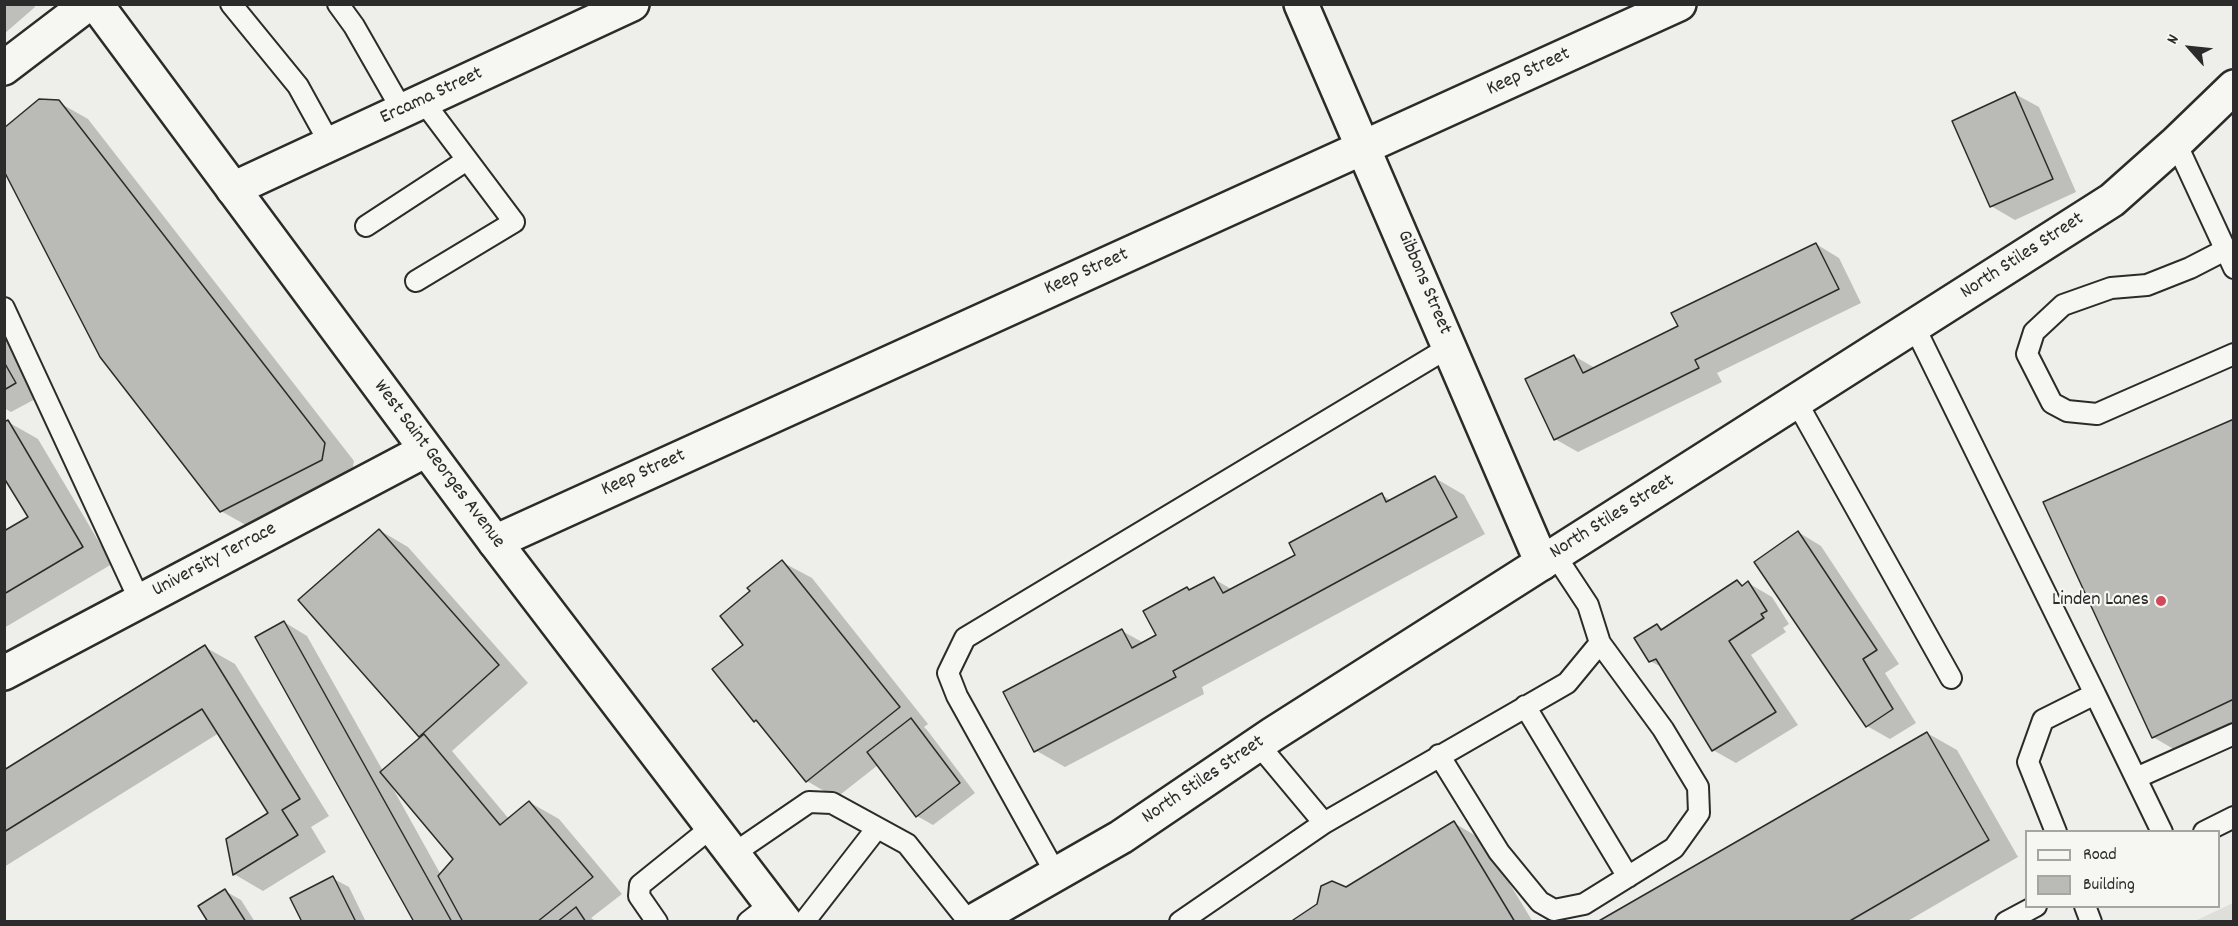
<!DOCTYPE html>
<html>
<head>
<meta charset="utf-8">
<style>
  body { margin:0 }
  #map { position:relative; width:2238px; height:926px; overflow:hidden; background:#eeeeea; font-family:Dekko,sans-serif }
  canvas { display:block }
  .frame { position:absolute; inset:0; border:6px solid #2b2b2b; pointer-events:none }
  .legend { position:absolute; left:2025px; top:830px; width:195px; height:78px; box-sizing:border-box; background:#f6f6f2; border:2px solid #a5a5a2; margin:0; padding:8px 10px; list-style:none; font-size:18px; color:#2b2b2b }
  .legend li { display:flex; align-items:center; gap:12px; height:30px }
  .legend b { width:30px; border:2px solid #a5a5a2 }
  .north { position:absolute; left:2160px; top:18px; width:60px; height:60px; -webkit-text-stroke:4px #f6f6f2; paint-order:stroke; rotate:297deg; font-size:16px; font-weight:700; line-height:24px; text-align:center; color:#2b2b2b }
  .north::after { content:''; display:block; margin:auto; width:21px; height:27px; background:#2b2b2b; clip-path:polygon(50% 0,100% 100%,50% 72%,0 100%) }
</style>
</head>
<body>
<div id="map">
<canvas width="2238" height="926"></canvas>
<div class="frame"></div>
<ul class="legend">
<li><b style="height:8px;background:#f6f6f2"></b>Road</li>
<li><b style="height:16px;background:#babab7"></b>Building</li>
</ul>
<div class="north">N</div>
</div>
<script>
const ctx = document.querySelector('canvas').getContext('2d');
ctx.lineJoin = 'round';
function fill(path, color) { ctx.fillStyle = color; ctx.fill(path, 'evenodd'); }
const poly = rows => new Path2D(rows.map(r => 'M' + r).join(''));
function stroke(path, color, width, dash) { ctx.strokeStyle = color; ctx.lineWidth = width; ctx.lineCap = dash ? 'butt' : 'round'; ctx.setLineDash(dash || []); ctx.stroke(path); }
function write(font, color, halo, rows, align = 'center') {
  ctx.font = font + ' Dekko,sans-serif'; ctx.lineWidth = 4.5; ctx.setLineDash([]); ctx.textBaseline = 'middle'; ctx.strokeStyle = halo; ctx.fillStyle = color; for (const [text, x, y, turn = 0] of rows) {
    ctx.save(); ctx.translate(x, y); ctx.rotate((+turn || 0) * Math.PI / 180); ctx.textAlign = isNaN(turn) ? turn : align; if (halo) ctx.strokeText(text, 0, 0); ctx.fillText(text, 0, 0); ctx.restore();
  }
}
fill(poly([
  [2233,903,2233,921,2195,921]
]), '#dededb');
fill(poly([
  [4,4,33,4,35,7,4,34],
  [2015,94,2039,107,2076,192,2015,220,1991,206],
  [58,102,88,119,354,461,351,477,251,528,221,511,101,357],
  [1816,244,1839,258,1861,303,1717,373,1722,382,1578,452,1555,439,1574,356,1595,368,1680,327],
  [4,334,39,397,11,412,4,408],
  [2234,421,2234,730,2182,754,2153,737],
  [8,422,38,439,112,564,4,628,4,533,30,518],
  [1435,478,1464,495,1485,534,1202,687,1204,694,1065,767,1035,750,1122,631,1144,643,1158,635,1191,591,1214,579,1233,590,1297,555,1382,495,1392,501],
  [379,530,408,547,528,683,452,751,509,819,529,802,559,819,622,894,591,918,597,922,416,922,284,622,307,636,383,771,422,738,300,600],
  [392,784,455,859,441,875,391,785],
  [1798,532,1821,546,1899,664,1885,673,1916,723,1890,739,1867,726],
  [782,562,812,578,928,724,924,727,927,730,975,793,933,825,917,816,878,765,836,798,807,781,762,725,755,721,714,670,745,645,752,592],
  [1737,582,1744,586,1748,583,1772,597,1789,624,1783,628,1786,632,1751,655,1798,725,1736,763,1713,750,1663,668,1650,661,1657,625,1664,629],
  [205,647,235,664,329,816,311,827,326,852,263,891,234,874,270,814,219,733,4,867,4,772],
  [1927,733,1957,750,2018,857,1906,922,1600,922],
  [1454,823,1483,840,1533,922,1292,922],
  [332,878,349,887,366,922,303,922],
  [225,891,241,900,255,922,209,922]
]), '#0003');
const building = poly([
  [2015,92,2053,179,1990,207,1952,121,2015,92],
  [39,99,59,100,325,443,322,460,220,512,100,357,4,171,4,128,39,99],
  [1816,243,1839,289,1695,360,1699,368,1554,440,1525,379,1574,355,1583,373,1678,326,1671,313,1816,243],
  [4,362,16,383,4,390,4,362],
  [2234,419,2234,699,2152,738,2043,502,2234,419],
  [8,420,83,547,4,594,4,531,28,517,4,478,4,422,8,420],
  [1435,476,1457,517,1173,671,1176,677,1034,752,1003,692,1122,629,1132,648,1156,635,1143,611,1187,587,1189,590,1214,577,1223,593,1295,555,1289,543,1382,493,1386,502,1435,476],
  [379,529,499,665,419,737,298,600,379,529],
  [1798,531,1877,650,1863,659,1893,709,1866,727,1754,562,1798,531],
  [782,560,900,707,806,782,756,720,754,722,712,669,743,645,720,616,750,591,747,588,782,560],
  [1737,580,1742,586,1748,581,1767,611,1761,614,1764,618,1729,641,1776,712,1712,751,1656,659,1649,662,1634,638,1657,624,1661,630,1737,580],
  [284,621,452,922,414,922,255,637,284,621],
  [205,645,300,799,282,810,298,835,233,875,226,839,268,813,202,709,4,832,4,770,205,645],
  [911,718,960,783,916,817,867,752,911,718],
  [1927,732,1989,840,1848,922,1597,922,1927,732],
  [424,734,500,825,529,801,593,877,537,922,463,922,438,876,453,859,380,772,424,734],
  [1454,821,1515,922,1290,922,1317,904,1321,886,1332,881,1346,887,1454,821],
  [333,876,356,922,302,922,290,898,333,876],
  [225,889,246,922,208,922,198,906,225,889],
  [576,907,586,922,557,922,576,907]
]);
fill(building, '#babab7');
stroke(building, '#2b2b2b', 1.5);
const service = poly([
  [231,4,298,86,330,144],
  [338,4,354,26,402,110],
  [2176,143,2234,268],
  [366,226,467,160],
  [2225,250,2190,268,2147,285,2111,288,2063,305,2034,332,2027,354,2052,403,2067,411,2097,414,2234,354],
  [416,281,514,222,423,101],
  [4,308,140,601],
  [1914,326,2095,694,2043,720,2028,762,2056,832],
  [1796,401,1951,678],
  [2095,694,2162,832],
  [1525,706,1628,877],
  [1258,744,1324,823],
  [1439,755,1499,852,1540,902,1554,910,1584,904,1674,848,1699,813,1698,787,1663,729,1600,643],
  [2136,778,2234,734],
  [2204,832,2234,817],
  [733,854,809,802,832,803,907,844,969,922],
  [1056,874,957,696,948,673,965,638,1451,346],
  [2085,906,2091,922],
  [657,922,639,896,640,885,712,827],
  [748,922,771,904],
  [804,922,877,828],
  [1180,922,1324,823,1567,683,1600,643,1588,605,1555,555],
  [2006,922,2036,906]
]);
const minor = poly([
  [1301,4,1542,563],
  [4,68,88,4],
  [233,189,632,4],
  [495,542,1679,4],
  [4,673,426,450]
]);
const secondary = poly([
  [96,4,495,542,785,922],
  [972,922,1121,837,1273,734,2112,200,2176,143,2234,87]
]);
stroke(service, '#2b2b2b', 24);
stroke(minor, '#2b2b2b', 38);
stroke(secondary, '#2b2b2b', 38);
stroke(service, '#f6f6f2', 20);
stroke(minor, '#f6f6f2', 33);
stroke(secondary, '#f6f6f2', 33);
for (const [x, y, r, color] of [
  [2161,601,6,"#d1495b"]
]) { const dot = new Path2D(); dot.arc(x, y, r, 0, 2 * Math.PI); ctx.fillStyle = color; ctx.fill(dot); stroke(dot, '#f6f6f2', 2); }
write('20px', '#2b2b2b', '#f6f6f2', [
  ["Keep Street",1529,73,-25],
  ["Ercama Street",432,97,-25],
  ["North Stiles Street",2023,257,-33],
  ["Keep Street",1087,273,-24],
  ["Gibbons Street",1423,283,67],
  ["West Saint Georges Avenue",438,465,53],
  ["Keep Street",644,474,-24],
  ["North Stiles Street",1613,518,-32],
  ["University Terrace",215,561,-28],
  ["North Stiles Street",1204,781,-34]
]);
write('20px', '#2b2b2b', '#f6f6f2', [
  ["Linden Lanes",2149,601]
], 'right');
</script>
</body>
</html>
